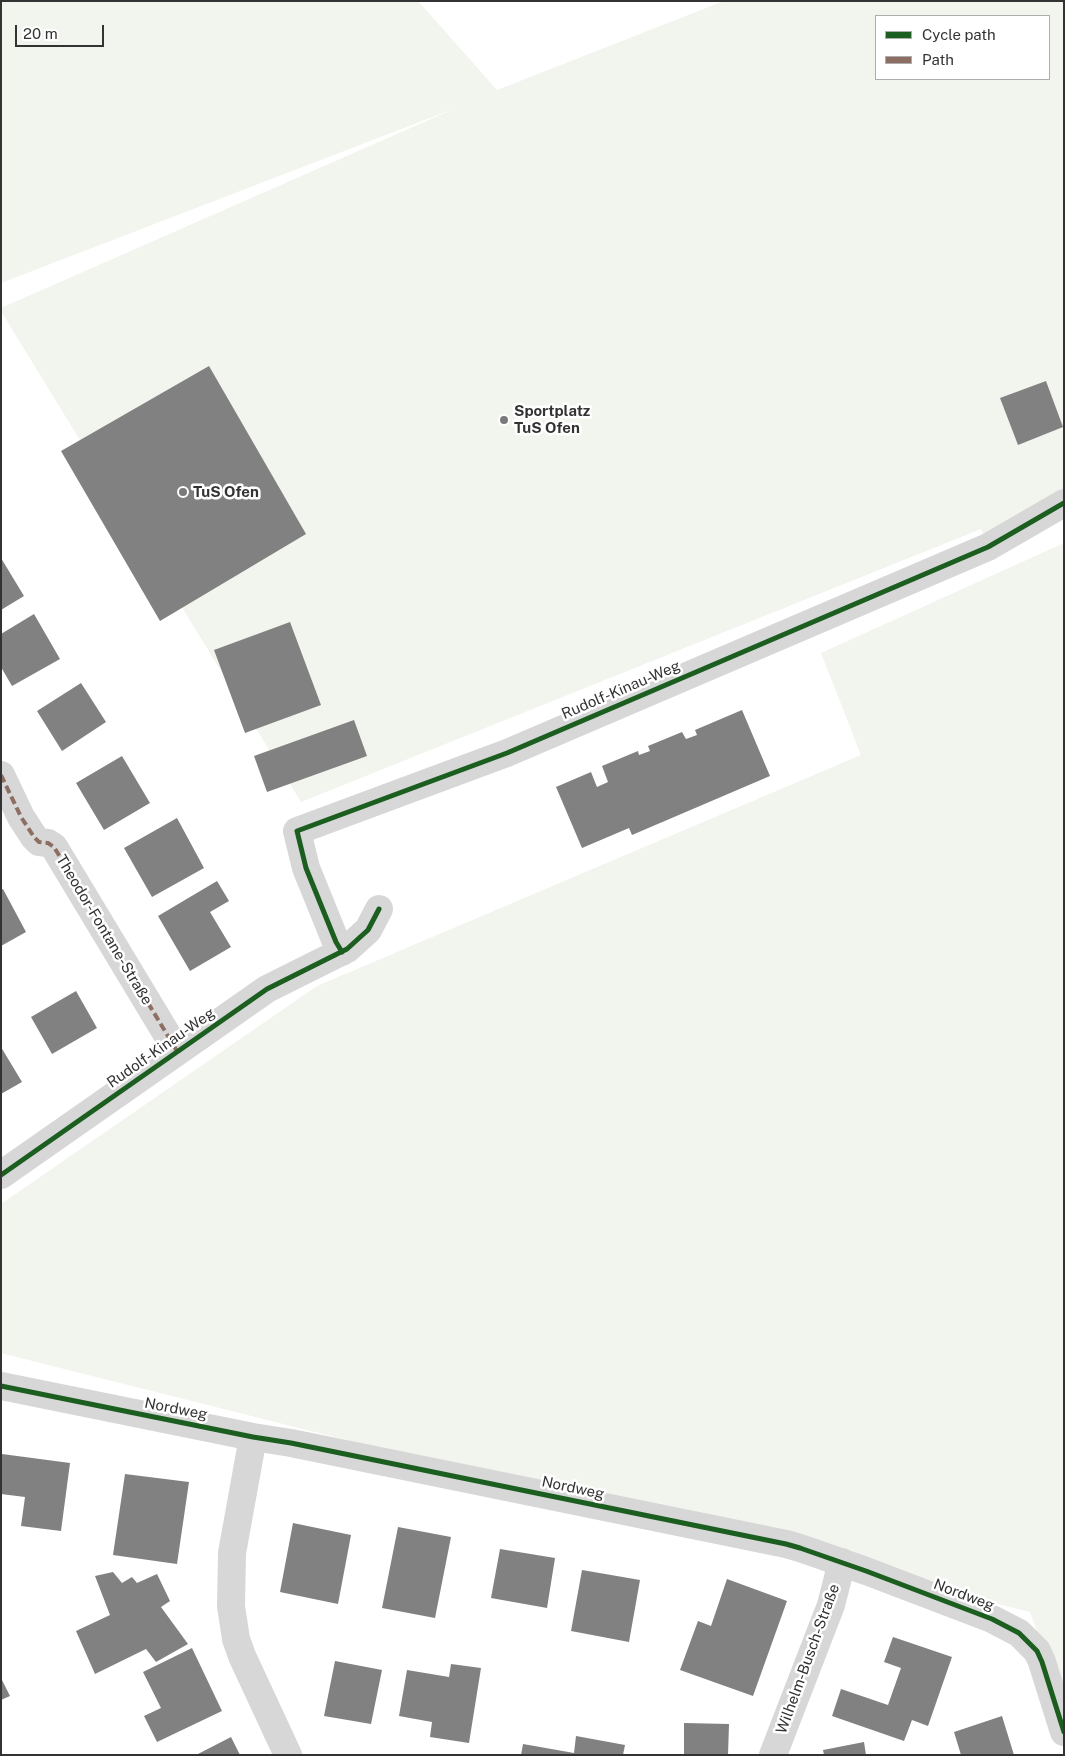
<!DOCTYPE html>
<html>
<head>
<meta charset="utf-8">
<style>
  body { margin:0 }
  #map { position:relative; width:1065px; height:1756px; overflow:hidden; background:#fff; font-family:"Public Sans",sans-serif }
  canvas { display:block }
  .frame { position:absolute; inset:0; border:2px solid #333; pointer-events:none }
  .legend { position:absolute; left:875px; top:15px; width:175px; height:65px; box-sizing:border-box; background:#fff; border:1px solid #adadad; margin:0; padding:6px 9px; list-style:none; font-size:15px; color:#333 }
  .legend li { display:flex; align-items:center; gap:10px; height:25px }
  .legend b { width:25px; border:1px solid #adadad }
  .scale { position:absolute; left:15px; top:25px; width:89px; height:22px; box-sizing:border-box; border:2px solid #333; border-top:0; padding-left:6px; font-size:15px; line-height:18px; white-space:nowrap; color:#333; -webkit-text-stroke:4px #fff; paint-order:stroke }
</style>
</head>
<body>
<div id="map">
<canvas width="1065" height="1756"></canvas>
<div class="frame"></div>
<ul class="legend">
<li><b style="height:6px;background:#1b5e20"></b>Cycle path</li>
<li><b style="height:6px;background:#8d6e63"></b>Path</li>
</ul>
<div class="scale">20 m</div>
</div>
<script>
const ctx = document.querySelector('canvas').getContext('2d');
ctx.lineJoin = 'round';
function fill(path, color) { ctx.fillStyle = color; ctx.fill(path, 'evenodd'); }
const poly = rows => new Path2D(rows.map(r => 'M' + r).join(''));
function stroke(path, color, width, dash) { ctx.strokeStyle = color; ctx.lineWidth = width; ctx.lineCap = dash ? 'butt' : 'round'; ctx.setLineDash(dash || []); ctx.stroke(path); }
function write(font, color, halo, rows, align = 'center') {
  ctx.font = font + ' "Public Sans",sans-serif'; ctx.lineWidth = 5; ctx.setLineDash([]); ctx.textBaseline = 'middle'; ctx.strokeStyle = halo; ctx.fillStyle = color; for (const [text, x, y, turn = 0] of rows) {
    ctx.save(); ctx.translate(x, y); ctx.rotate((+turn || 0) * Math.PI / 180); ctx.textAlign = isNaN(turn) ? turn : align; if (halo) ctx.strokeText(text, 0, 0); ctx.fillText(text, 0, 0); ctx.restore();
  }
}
fill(poly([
  [1,1,418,1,497,90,724,1,1064,1,1064,503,988,547,981,529,301,802,1,311,1,308,456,108,1,283],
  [876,16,1049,16,1049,79,876,79],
  [1064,543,1064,1707,1030,1612,1,1353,1,1204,317,986,861,755,821,653]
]), '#f1f5ed');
fill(poly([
  [209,366,306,534,160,621,61,451],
  [1046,381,1063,427,1018,445,1000,398],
  [1,558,24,596,1,610],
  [34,614,60,659,12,686,1,667,1,634],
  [290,622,321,705,245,733,214,650],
  [81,683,106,722,62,751,37,711],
  [742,710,770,776,632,835,629,828,582,848,556,787,591,772,597,787,608,782,602,766,638,751,639,755,650,751,648,746,682,732,686,739,697,735,695,730],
  [354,720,367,756,267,792,254,756],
  [122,756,150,803,104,830,76,783],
  [177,818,204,868,152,897,124,848],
  [217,881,229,901,210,912,231,947,190,971,158,916],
  [3,889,26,932,1,946,1,890],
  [76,991,97,1028,52,1054,31,1017],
  [1,1047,22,1082,1,1094],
  [2,1454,70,1463,61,1531,21,1526,25,1497,1,1494],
  [125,1474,189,1482,177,1564,113,1555],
  [293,1523,351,1535,338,1604,280,1592],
  [398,1527,451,1537,435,1618,382,1608],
  [500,1549,555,1558,547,1608,491,1598],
  [582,1570,640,1580,629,1642,571,1631],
  [113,1572,122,1583,132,1577,137,1583,157,1574,170,1601,161,1607,188,1644,156,1662,146,1649,95,1674,76,1631,110,1615,95,1576],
  [727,1579,787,1601,753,1696,680,1670,698,1621,711,1626],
  [893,1637,952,1657,928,1726,912,1720,904,1741,832,1716,841,1689,888,1705,901,1668,884,1662],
  [192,1648,222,1711,157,1742,144,1716,161,1708,143,1672],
  [335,1661,382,1670,371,1724,324,1716],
  [451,1664,481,1668,469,1743,430,1737,432,1722,399,1716,407,1670,449,1677],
  [1,1678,10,1696,1,1700],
  [1002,1716,1014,1755,961,1755,954,1732],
  [684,1723,729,1724,728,1755,684,1755],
  [576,1736,625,1745,623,1755,521,1755,523,1744,574,1753],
  [231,1737,240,1755,196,1755],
  [864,1742,866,1755,824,1755,823,1750]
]), '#818181');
stroke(poly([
  [1,775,21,817,34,837,39,842,48,843,54,847,177,1051],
  [342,952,336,942,306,868,297,831,507,753,988,547,1064,503],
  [1,1175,267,989,347,949,368,930,379,909],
  [1,1386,253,1437,291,1443,786,1544,800,1548,866,1571,992,1619,1019,1633,1037,1651,1042,1662,1064,1732],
  [253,1437,232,1553,231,1606,236,1639,242,1656,288,1755],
  [773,1755,831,1605,842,1562]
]), '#d7d7d7', 28);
stroke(poly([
  [1,775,21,817,34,837,39,842,48,843,54,847,177,1051]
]), '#8d6e63', 4, [8, 4]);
stroke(poly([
  [342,952,336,942,306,868,297,831,507,753,988,547,1064,503],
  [1,1175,267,989,347,949,368,930,379,909],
  [1,1386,253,1437,291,1443,786,1544,800,1548,866,1571,992,1619,1019,1633,1037,1651,1042,1662,1064,1732]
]), '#1b5e20', 5);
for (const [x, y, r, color] of [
  [504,420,5,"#7a7a7a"],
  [183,492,5,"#7a7a7a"]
]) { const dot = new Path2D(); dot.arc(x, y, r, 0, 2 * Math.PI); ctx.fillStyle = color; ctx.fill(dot); stroke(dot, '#fff', 2); }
write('bold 15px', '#333', '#fff', [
  ["Sportplatz",514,411],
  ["TuS Ofen",514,428],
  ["TuS Ofen",193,492]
], 'left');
write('15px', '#333', '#fff', [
  ["Rudolf-Kinau-Weg",621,690,-23],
  ["Theodor-Fontane-Straße",104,930,59],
  ["Rudolf-Kinau-Weg",161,1048,-35],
  ["Nordweg",176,1409,11],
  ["Nordweg",573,1488,12],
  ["Nordweg",964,1595,21],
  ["Wilhelm-Busch-Straße",808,1659,-70]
]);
</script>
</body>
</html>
